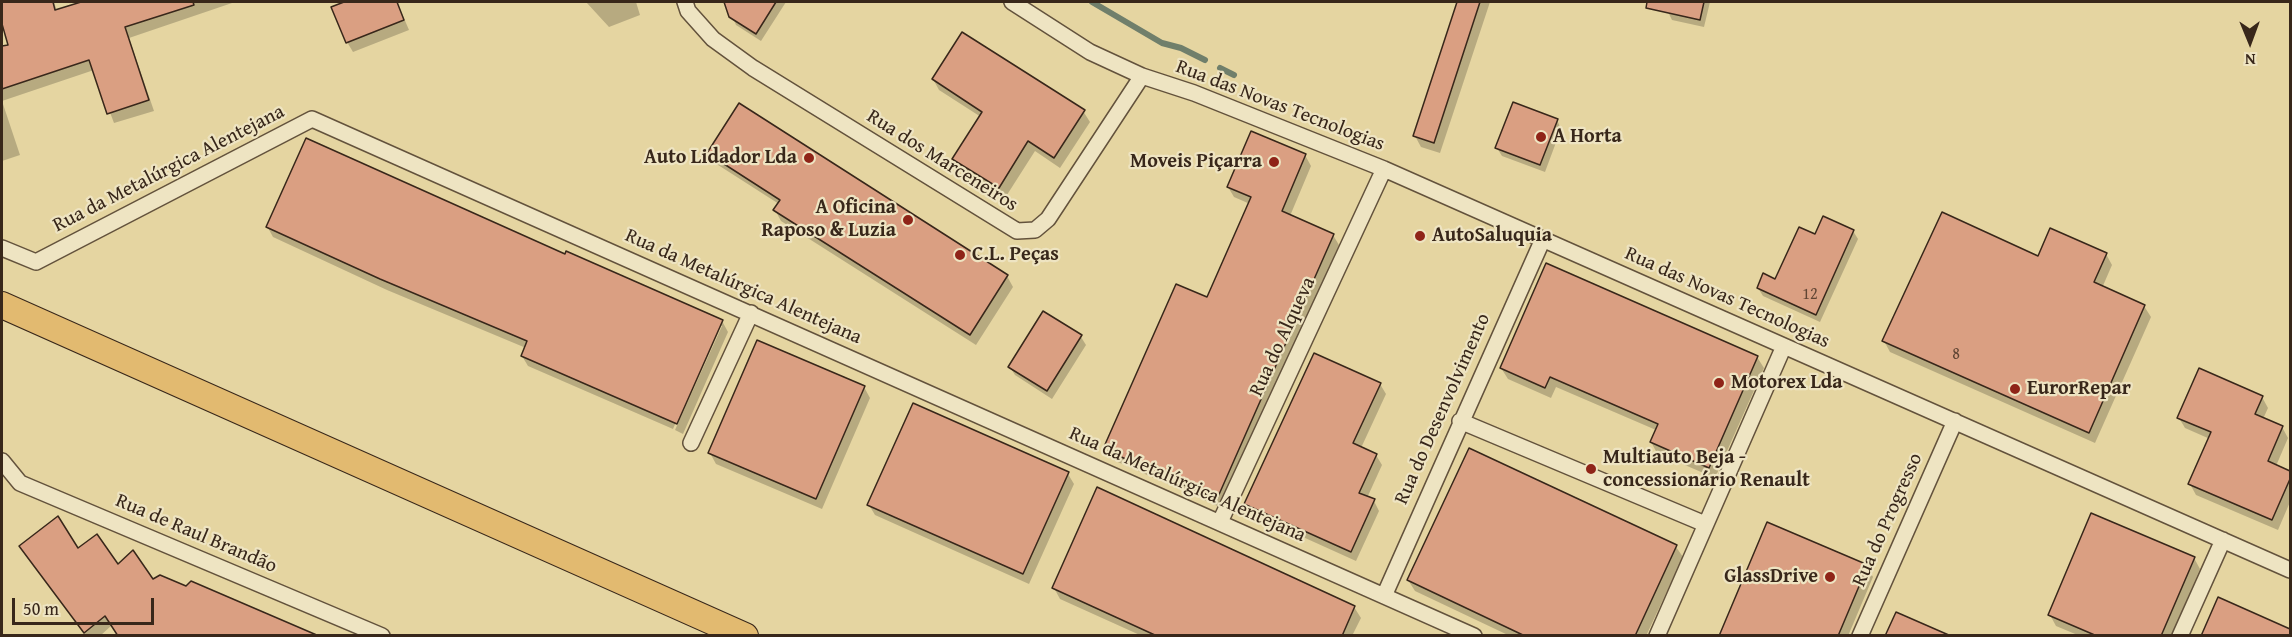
<!DOCTYPE html>
<html>
<head>
<meta charset="utf-8">
<style>
  body { margin:0 }
  #map { position:relative; width:2292px; height:637px; overflow:hidden; background:#e5d5a1; font-family:"Gentium Book Plus",serif }
  canvas { display:block }
  .frame { position:absolute; inset:0; border:3px solid #38271a; pointer-events:none }
  .north { position:absolute; left:2220px; top:12px; width:60px; height:60px; -webkit-text-stroke:4px #eee4c2; paint-order:stroke; rotate:179deg; font-size:16px; font-weight:700; line-height:24px; text-align:center; color:#38271a }
  .north::after { content:''; display:block; margin:auto; width:21px; height:27px; background:#38271a; clip-path:polygon(50% 0,100% 100%,50% 72%,0 100%) }
  .scale { position:absolute; left:12px; top:598px; width:142px; height:27px; box-sizing:border-box; border:3px solid #38271a; border-top:0; padding-left:8px; font-size:18px; line-height:21px; white-space:nowrap; color:#38271a; -webkit-text-stroke:4px #eee4c2; paint-order:stroke }
</style>
</head>
<body>
<div id="map">
<canvas width="2292" height="637"></canvas>
<div class="frame"></div>
<div class="north">N</div>
<div class="scale">50 m</div>
</div>
<script>
const ctx = document.querySelector('canvas').getContext('2d');
ctx.lineJoin = 'round';
function fill(path, color) { ctx.fillStyle = color; ctx.fill(path, 'evenodd'); }
const poly = rows => new Path2D(rows.map(r => 'M' + r).join(''));
function stroke(path, color, width, dash) { ctx.strokeStyle = color; ctx.lineWidth = width; ctx.lineCap = dash ? 'butt' : 'round'; ctx.setLineDash(dash || []); ctx.stroke(path); }
function write(font, color, halo, rows, align = 'center') {
  ctx.font = font + ' "Gentium Book Plus",serif'; ctx.lineWidth = 4.5; ctx.setLineDash([]); ctx.textBaseline = 'middle'; ctx.strokeStyle = halo; ctx.fillStyle = color; for (const [text, x, y, turn = 0] of rows) {
    ctx.save(); ctx.translate(x, y); ctx.rotate((+turn || 0) * Math.PI / 180); ctx.textAlign = isNaN(turn) ? turn : align; if (halo) ctx.strokeText(text, 0, 0); ctx.fillText(text, 0, 0); ctx.restore();
  }
}
fill(poly([
  [2,2,54,2,57,11,85,2,235,2,129,38,154,111,114,123,94,70,2,101,2,71,16,67,2,18],
  [341,2,397,2,409,30,353,52,347,42],
  [586,2,636,2,640,15,609,27],
  [726,2,786,2,761,41,736,25],
  [1459,2,1490,2,1440,153,1421,147,1415,136],
  [1670,2,1710,2,1704,27,1672,20,1668,12],
  [933,79,1083,111,1090,122,1060,168,1035,151,1005,198,960,169,954,159,981,117,939,90],
  [2,101,20,155,2,161],
  [740,105,1007,276,1013,287,976,345,781,221,775,210,779,204,715,163,709,153],
  [1557,120,1561,129,1545,172,1502,156,1497,148],
  [1305,155,1311,166,1290,216,1333,235,1339,245,1222,508,1111,459,1105,449,1207,299,1250,204,1234,197,1228,187],
  [267,226,566,256,722,321,728,332,683,434,675,430,722,326,718,326,673,429,528,366,522,356,526,348,387,290,273,237],
  [1853,231,1858,239,1820,322,1763,296,1758,288,1776,281,1815,236],
  [2106,254,2112,265,2102,288,2144,306,2151,317,2095,443,1890,352,1884,341,2039,258],
  [1043,313,1081,337,1086,345,1052,399,1015,375,1010,367],
  [1757,357,1764,368,1715,478,1657,453,1651,442,1656,430,1556,387,1551,398,1508,379,1501,368],
  [1380,384,1386,394,1361,448,1376,455,1382,465,1367,498,1374,501,1379,511,1356,561,1252,514,1246,503],
  [864,387,870,398,822,509,716,464,710,453],
  [2262,397,2268,408,2263,419,2282,427,2288,438,2276,466,2290,472,2290,502,2278,530,2196,495,2190,484,2210,439,2185,428,2179,418],
  [1470,450,1676,547,1683,557,1646,636,1510,636,1415,591,1408,580],
  [1068,474,1074,484,1029,584,875,515,869,505],
  [21,547,78,550,152,581,112,625,100,636,86,636],
  [2194,558,2200,569,2171,636,2080,636,2056,626,2050,615],
  [1867,566,1873,577,1848,636,1720,636],
  [1054,588,1354,607,1361,618,1352,636,1142,636,1060,599]
]), '#0003');
stroke(poly([
  [1092,2,1162,43,1181,48,1205,60],
  [1220,68,1234,75]
]), '#707f6b', 6);
const building = poly([
  [2,2,53,2,55,10,81,2,193,2,194,5,125,27,149,100,107,114,89,60,2,89,2,46,8,45,2,24,2,2],
  [344,2,397,2,404,20,346,43,331,7,344,2],
  [724,2,776,2,756,34,729,17,724,2],
  [1457,2,1480,2,1434,143,1413,136,1457,2],
  [1647,2,1704,2,1700,20,1646,8,1647,2],
  [962,32,1085,110,1054,158,1028,141,999,188,952,159,982,112,932,79,962,32],
  [1513,102,1558,119,1540,165,1495,148,1513,102],
  [739,103,1008,275,970,335,773,210,780,200,707,153,739,103],
  [1251,131,1306,154,1282,211,1334,234,1217,499,1103,449,1176,284,1207,297,1251,197,1227,187,1251,131],
  [306,138,565,254,566,251,723,320,677,424,521,356,527,341,380,279,266,227,306,138],
  [1942,212,2038,256,2050,228,2107,253,2094,282,2145,305,2089,433,1882,341,1942,212],
  [1823,216,1854,230,1816,315,1757,288,1763,273,1775,279,1799,227,1815,234,1823,216],
  [1546,263,1758,356,1709,468,1650,442,1658,424,1550,377,1545,388,1500,368,1546,263],
  [1043,311,1082,335,1047,391,1008,367,1043,311],
  [757,340,865,386,816,499,708,453,757,340],
  [1314,353,1381,383,1353,443,1377,454,1359,493,1375,499,1351,552,1244,504,1314,353],
  [2199,368,2263,396,2255,414,2283,426,2268,461,2290,471,2290,479,2272,520,2188,484,2211,432,2177,418,2199,368],
  [913,403,1069,472,1023,574,867,505,913,403],
  [1469,448,1677,545,1635,636,1525,636,1407,580,1469,448],
  [1097,487,1355,606,1342,636,1157,636,1052,588,1097,487],
  [2091,513,2195,557,2161,636,2097,636,2048,615,2091,513],
  [58,516,78,548,97,534,118,564,133,550,153,579,160,575,186,586,191,581,319,636,118,636,105,616,84,633,19,546,58,516],
  [1767,522,1868,565,1838,636,1719,636,1767,522],
  [2218,597,2290,629,2290,636,2201,636,2218,597],
  [1896,612,1951,636,1885,636,1896,612]
]);
fill(building, '#da9f82');
stroke(building, '#38271a', 1.5);
const street = poly([
  [685,2,688,11,713,39,753,68,1017,231,1035,230,1048,219,1142,76],
  [1012,2,1090,52,1142,76,1194,93,1384,169,2290,570],
  [2,248,36,262,312,119,1474,636],
  [1460,421,1705,524],
  [691,443,751,313],
  [2,461,20,483,382,636],
  [1220,522,1384,169],
  [1384,596,1543,239],
  [1657,636,1784,346],
  [1860,636,1955,421],
  [2180,636,2223,540]
]);
const primary = poly([
  [2,305,745,636]
]);
stroke(street, '#63523c', 18);
stroke(primary, '#38271a', 28);
stroke(street, '#eee4c2', 15);
stroke(primary, '#e2ba70', 26);
for (const [x, y, r, color] of [
  [1541,137,6,"#8f2418"],
  [809,158,6,"#8f2418"],
  [1274,162,6,"#8f2418"],
  [908,220,6,"#8f2418"],
  [1420,236,6,"#8f2418"],
  [960,255,6,"#8f2418"],
  [1719,383,6,"#8f2418"],
  [2015,389,6,"#8f2418"],
  [1591,469,6,"#8f2418"],
  [1830,577,6,"#8f2418"]
]) { const dot = new Path2D(); dot.arc(x, y, r, 0, 2 * Math.PI); ctx.fillStyle = color; ctx.fill(dot); stroke(dot, '#eee4c2', 2); }
write('16px', '#604534', null, [
  ["12",1810,295],
  ["8",1956,355]
]);
write('20px', '#38271a', '#eee4c2', [
  ["Rua das Novas Tecnologias",1280,106,21],
  ["Rua dos Marceneiros",942,161,32],
  ["Rua da Metalúrgica Alentejana",169,169,-27],
  ["Rua da Metalúrgica Alentejana",743,287,24],
  ["Rua das Novas Tecnologias",1727,298,24],
  ["Rua do Alqueva",1283,337,-65],
  ["Rua do Desenvolvimento",1443,409,-66],
  ["Rua da Metalúrgica Alentejana",1187,485,24],
  ["Rua do Progresso",1888,520,-66],
  ["Rua de Raul Brandão",196,534,23]
]);
write('bold 20px', '#38271a', '#eee4c2', [
  ["A Horta",1553,137],
  ["Auto Lidador Lda",797,158,"right"],
  ["Moveis Piçarra",1262,162,"right"],
  ["A Oficina",896,208,"right"],
  ["Raposo & Luzia",896,231,"right"],
  ["AutoSaluquia",1432,236],
  ["C.L. Peças",972,255],
  ["Motorex Lda",1731,383],
  ["EurorRepar",2027,389],
  ["Multiauto Beja -",1603,458],
  ["concessionário Renault",1603,481],
  ["GlassDrive",1818,577,"right"]
], 'left');
</script>
</body>
</html>
